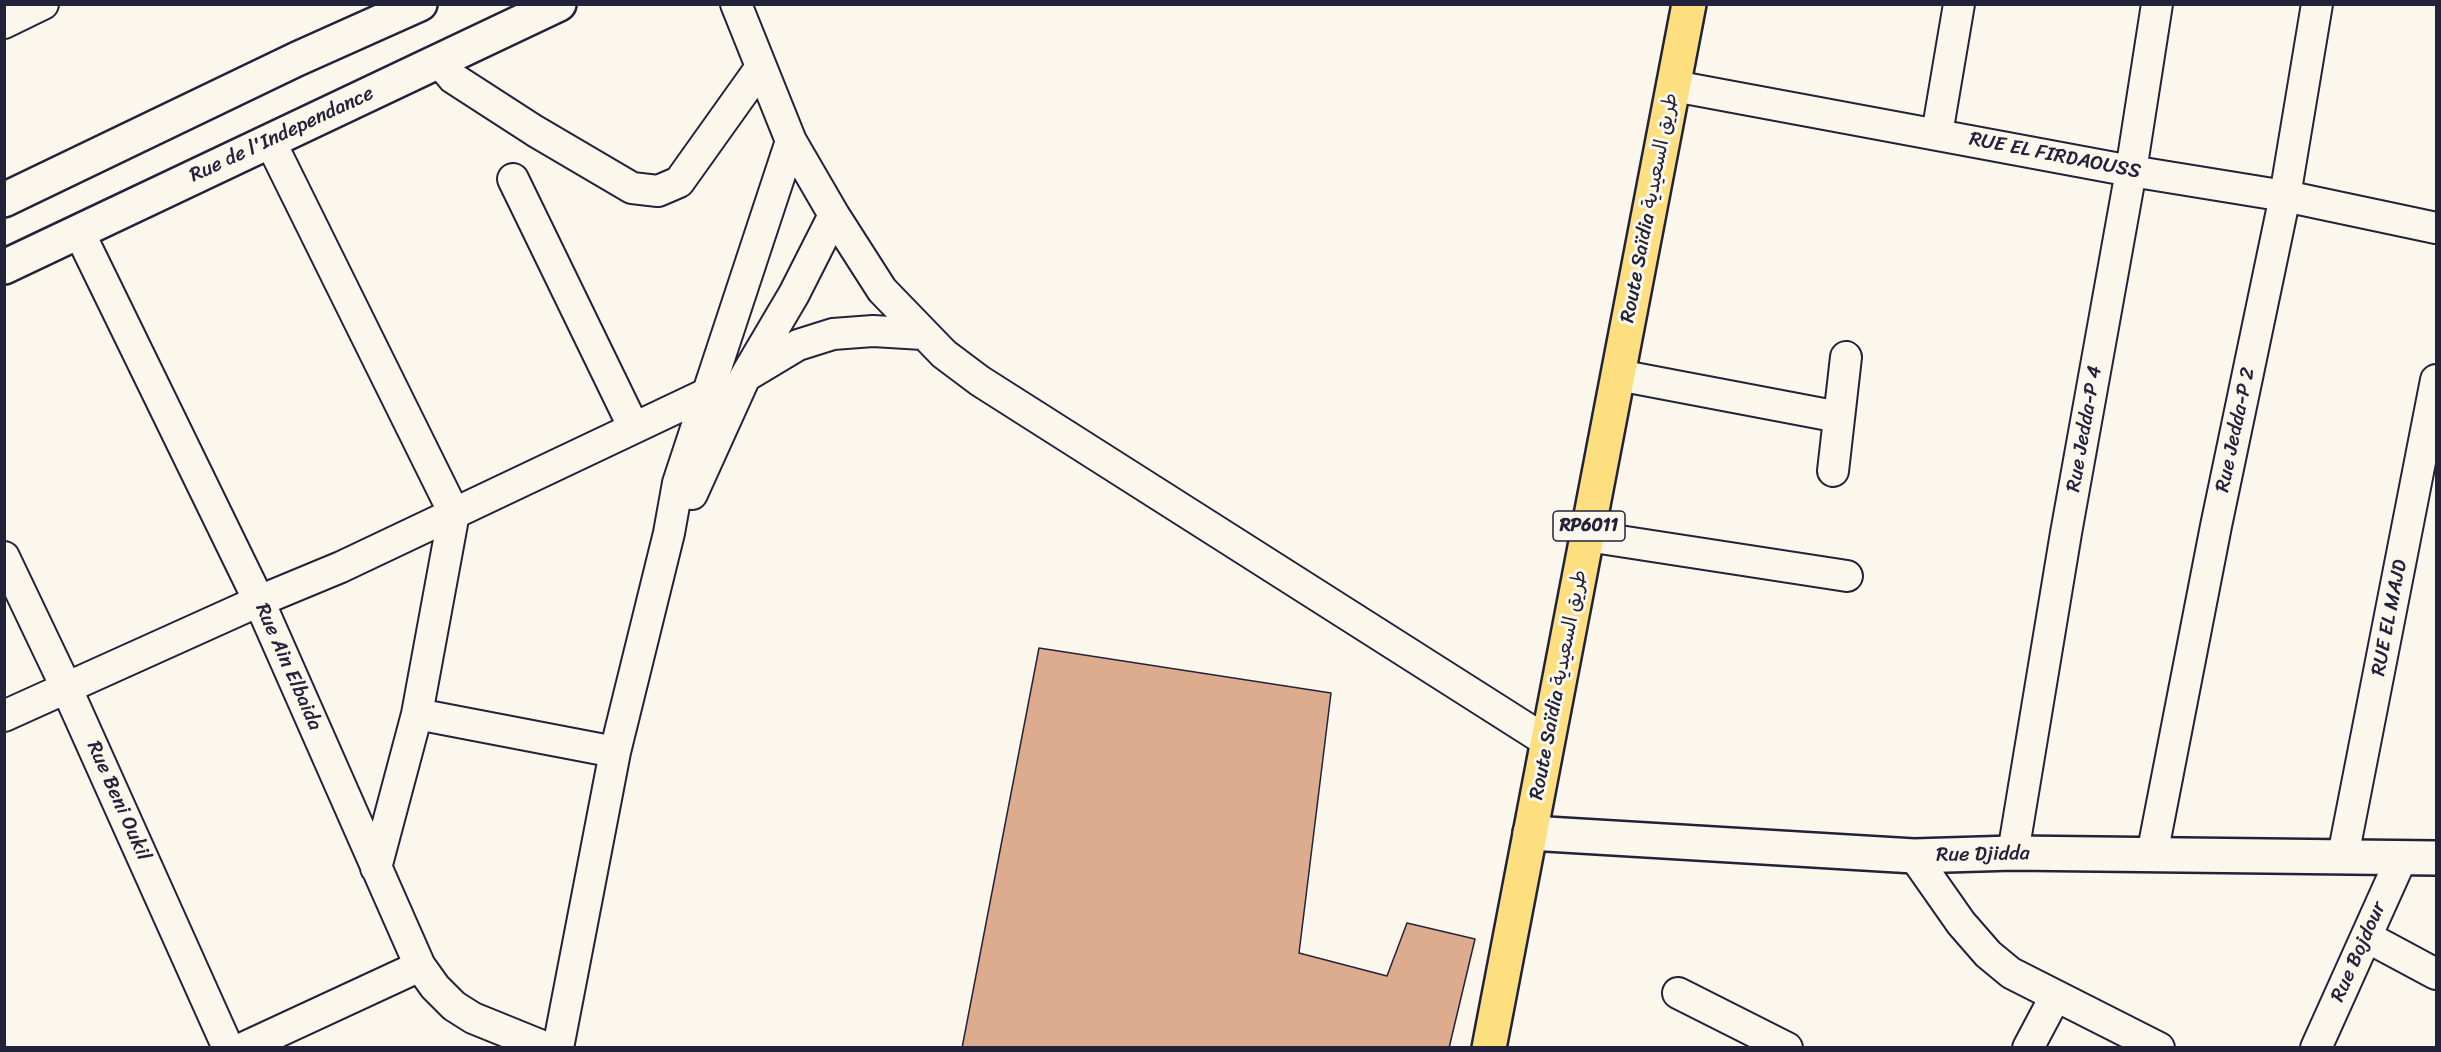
<!DOCTYPE html>
<html>
<head>
<meta charset="utf-8">
<style>
  body { margin:0 }
  #map { position:relative; width:2441px; height:1052px; overflow:hidden; background:#fbf7ec; font-family:Sriracha,sans-serif }
  canvas { display:block }
  .frame { position:absolute; inset:0; border:6px solid #22223b; pointer-events:none }
</style>
</head>
<body>
<div id="map">
<canvas width="2441" height="1052"></canvas>
<div class="frame"></div>
</div>
<script>
const ctx = document.querySelector('canvas').getContext('2d');
ctx.lineJoin = 'round';
function fill(path, color) { ctx.fillStyle = color; ctx.fill(path, 'evenodd'); }
const poly = rows => new Path2D(rows.map(r => 'M' + r).join(''));
function stroke(path, color, width, dash) { ctx.strokeStyle = color; ctx.lineWidth = width; ctx.lineCap = dash ? 'butt' : 'round'; ctx.setLineDash(dash || []); ctx.stroke(path); }
function write(font, color, halo, rows, align = 'center') {
  ctx.font = font + ' Sriracha,"Playpen Sans Arabic",sans-serif'; ctx.lineWidth = 6; ctx.setLineDash([]); ctx.textBaseline = 'middle'; ctx.strokeStyle = halo; ctx.fillStyle = color; for (const [text, x, y, turn = 0] of rows) {
    ctx.save(); ctx.translate(x, y); ctx.rotate((+turn || 0) * Math.PI / 180); ctx.textAlign = isNaN(turn) ? turn : align; if (halo) ctx.strokeText(text, 0, 0); ctx.fillText(text, 0, 0); ctx.restore();
  }
}
const building = poly([
  [1039,648,1331,693,1299,953,1387,976,1407,923,1475,939,1449,1048,962,1048,1039,648]
]);
fill(building, '#ddac8f');
stroke(building, '#22223b', 1.5);
const minor = poly([
  [736,4,791,141,834,215,882,290,944,354,980,381,1548,742],
  [4,23,43,4],
  [439,61,453,78,535,131,632,188,658,191,679,182,761,67],
  [1674,86,2131,171,2285,196,2436,228],
  [1937,134,1959,4],
  [270,141,454,513,417,714,376,868],
  [513,179,634,428],
  [79,232,259,601,420,966,435,987,454,1006,473,1018,547,1048],
  [748,375,798,345,833,334,873,331,923,334],
  [1618,375,1839,417],
  [1833,471,1846,357],
  [692,494,745,377,794,294,834,215],
  [1587,536,1847,576],
  [4,557,66,687,228,1048],
  [417,714,615,752],
  [4,716,259,601,341,567,708,393],
  [2013,853,2066,533,2131,171,2157,4],
  [2152,855,2216,526,2285,196,2317,4],
  [1914,856,1961,923,1988,954,2011,973,2159,1048],
  [2343,856,2436,380],
  [2367,937,2436,974],
  [1678,993,1787,1048],
  [243,1048,420,966],
  [558,1048,615,752,669,533,678,483,791,141],
  [2028,1048,2055,997],
  [2316,1048,2402,857]
]);
const tertiary = poly([
  [1530,833,1914,856,2013,853,2436,858]
]);
const secondary = poly([
  [4,200,297,59,420,4],
  [4,267,559,4]
]);
const trunk = poly([
  [1489,1048,1689,4]
]);
stroke(minor, '#22223b', 34);
stroke(tertiary, '#22223b', 38);
stroke(secondary, '#22223b', 38);
stroke(trunk, '#22223b', 38);
stroke(minor, '#fbf7ec', 30);
stroke(tertiary, '#fbf7ec', 33);
stroke(secondary, '#fbf7ec', 33);
stroke(trunk, '#fddf80', 33);
for (const [x, y, w] of [
  [1589,526,72]
]) { const box = new Path2D(); box.roundRect(x - w / 2, y - 15, w, 30, 4.5); ctx.fillStyle = '#fbf7ec'; ctx.fill(box); stroke(box, '#22223b', 1.5); }
write('bold 18px', '#22223b', null, [
  ["RP6011",1589,526]
]);
write('20px', '#22223b', '#fbf7ec', [
  ["Rue de l'Independance",282,135,-25],
  ["RUE EL FIRDAOUSS",2055,156,11],
  ["Route Saïdia طريق السعيدية",1650,208,-79],
  ["Rue Jedda-P 4",2085,429,-80],
  ["Rue Jedda-P 2",2236,430,-78],
  ["RUE EL MAJD",2390,618,-79],
  ["Rue Ain Elbaida",288,667,66],
  ["Route Saïdia طريق السعيدية",1559,685,-79],
  ["Rue Beni Oukil",118,801,66],
  ["Rue Djidda",1983,855,-1],
  ["Rue Bojdour",2359,952,-66]
]);
</script>
</body>
</html>
